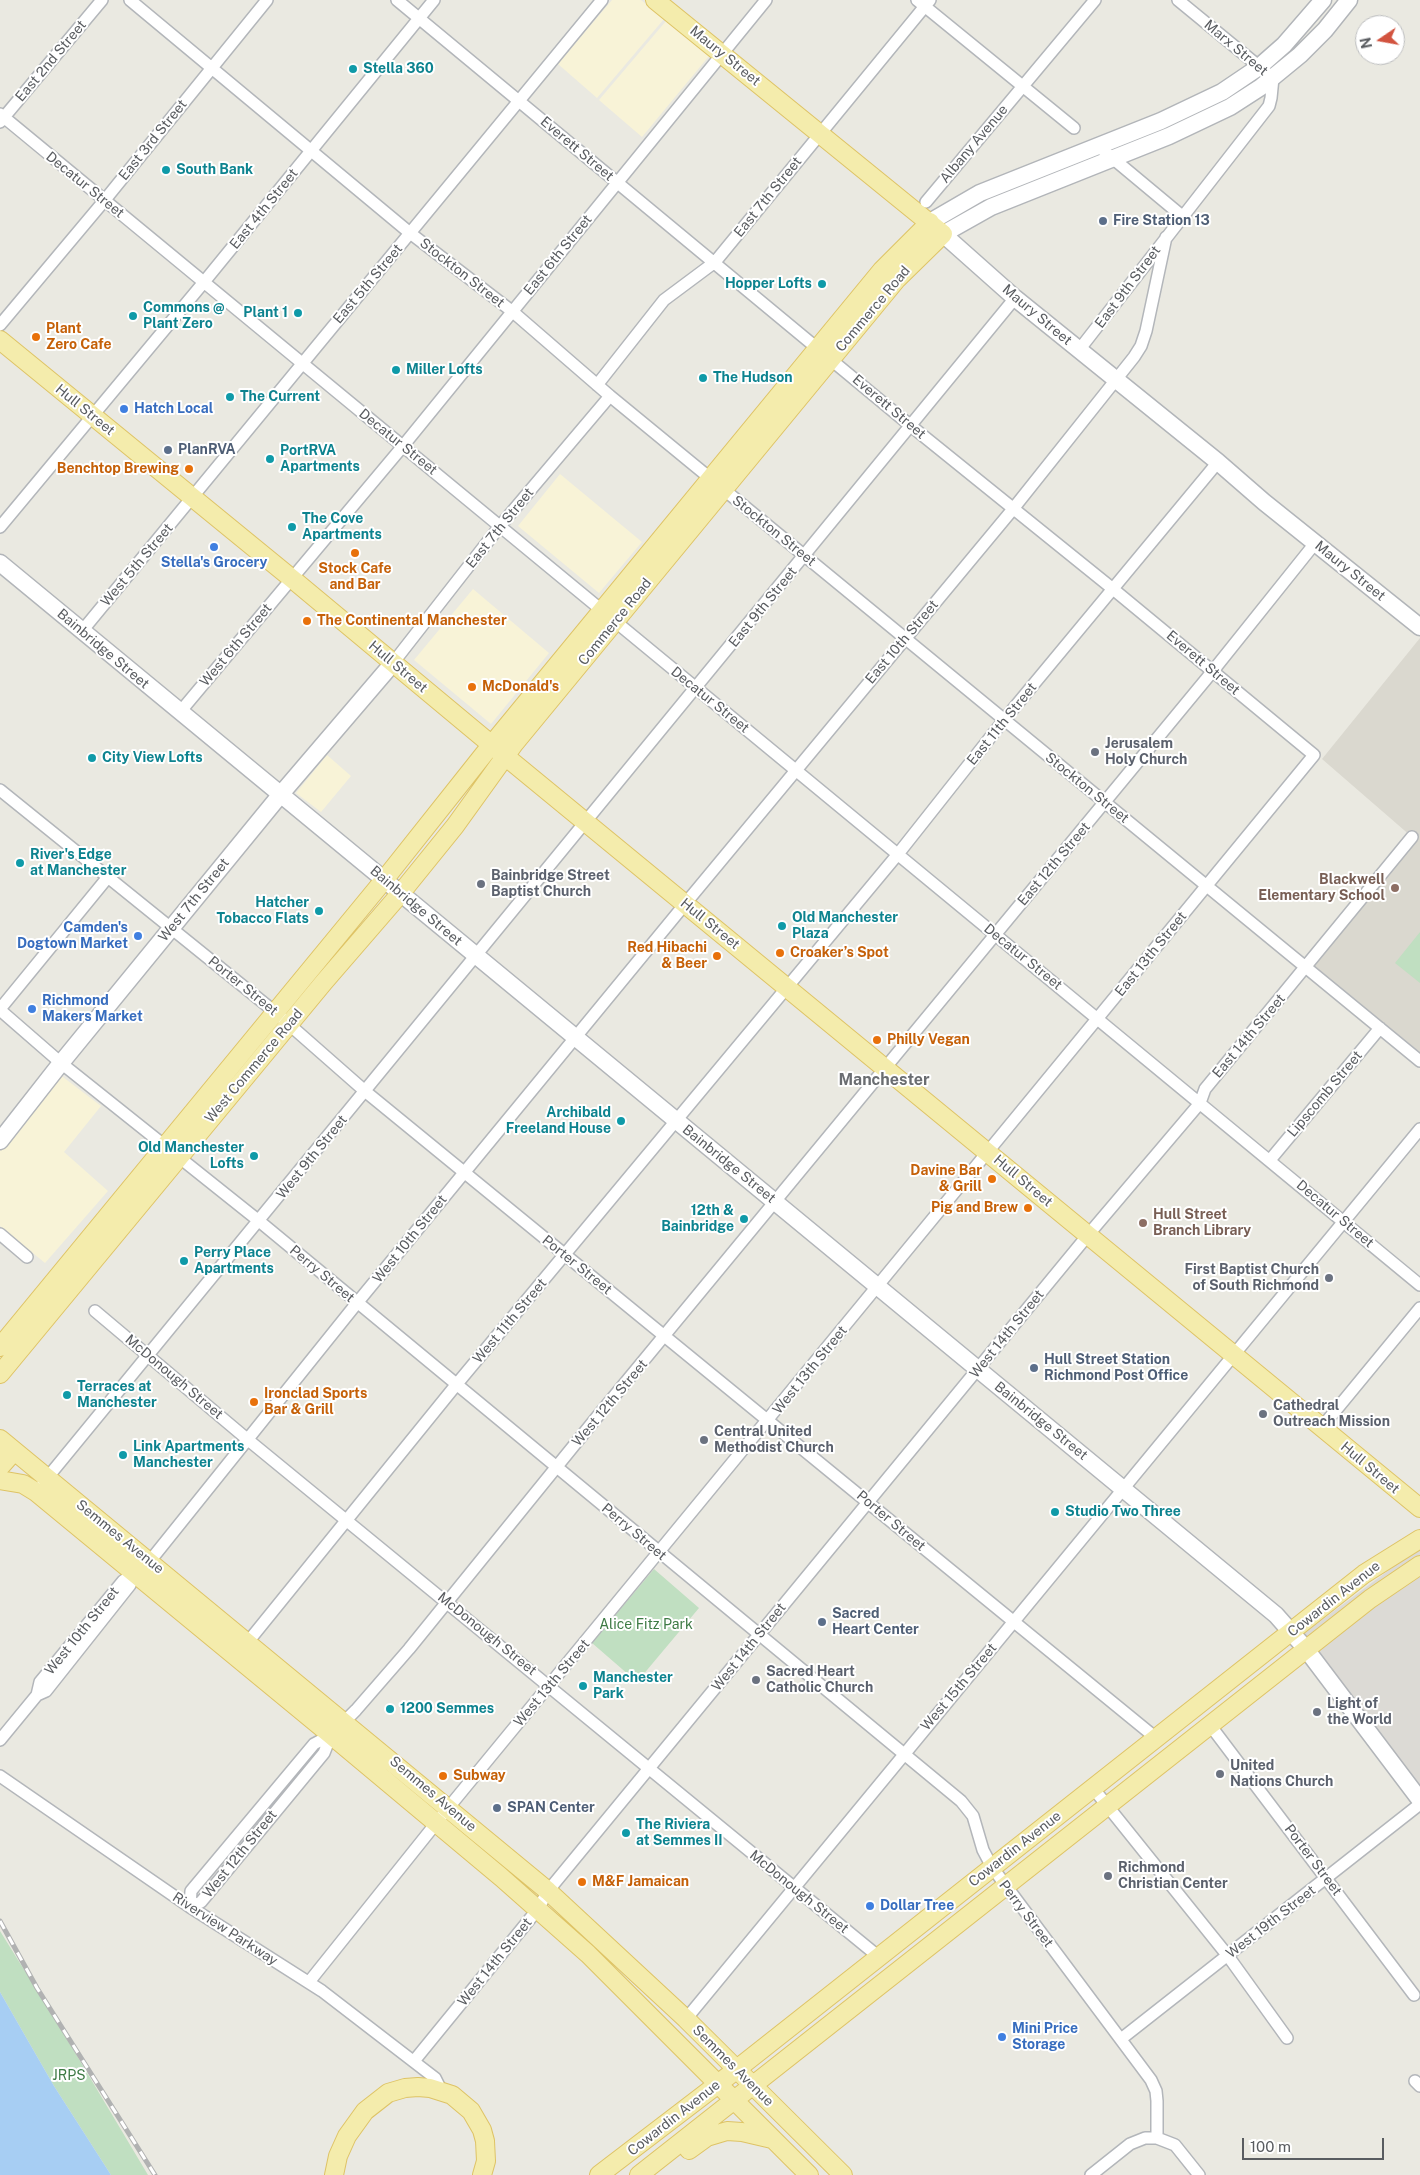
<!DOCTYPE html>
<html>
<head>
<meta charset="utf-8">
<style>
  body { margin:0 }
  #map { position:relative; width:1420px; height:2175px; overflow:hidden; background:#eae9e1; font-family:"Public Sans",sans-serif }
  canvas { display:block }
  .north { position:absolute; left:1355px; top:15px; width:50px; height:50px; box-sizing:border-box; background:#fff; border:1px solid #bdbebf; border-radius:50%; rotate:258deg; font-size:14px; font-weight:700; line-height:20px; text-align:center; color:#595c60 }
  .north::after { content:''; display:block; margin:auto; width:18px; height:22px; background:#d2533f; clip-path:polygon(50% 0,100% 100%,50% 72%,0 100%) }
  .scale { position:absolute; left:1242px; top:2138px; width:142px; height:22px; box-sizing:border-box; border:2px solid #595c60; border-top:0; padding-left:6px; font-size:15px; line-height:18px; white-space:nowrap; color:#595c60; -webkit-text-stroke:4px #fff; paint-order:stroke }
</style>
</head>
<body>
<div id="map">
<canvas width="1420" height="2175"></canvas>
<div class="north">N</div>
<div class="scale">100 m</div>
</div>
<script>
const ctx = document.querySelector('canvas').getContext('2d');
ctx.lineJoin = 'round';
function fill(path, color) { ctx.fillStyle = color; ctx.fill(path, 'evenodd'); }
const poly = rows => new Path2D(rows.map(r => 'M' + r).join(''));
function stroke(path, color, width, dash) { ctx.strokeStyle = color; ctx.lineWidth = width; ctx.lineCap = dash ? 'butt' : 'round'; ctx.setLineDash(dash || []); ctx.stroke(path); }
function write(font, color, halo, rows, align = 'center') {
  ctx.font = font + ' "Public Sans",sans-serif'; ctx.lineWidth = 4; ctx.setLineDash([]); ctx.textBaseline = 'middle'; ctx.strokeStyle = halo; ctx.fillStyle = color; for (const [text, x, y, turn = 0] of rows) {
    ctx.save(); ctx.translate(x, y); ctx.rotate((+turn || 0) * Math.PI / 180); ctx.textAlign = isNaN(turn) ? turn : align; if (halo) ctx.strokeText(text, 0, 0); ctx.fillText(text, 0, 0); ctx.restore();
  }
}
fill(poly([
  [612,0,641,0,664,19,597,98,558,64],
  [666,21,709,56,642,137,599,100],
  [560,474,642,542,599,593,518,526],
  [473,589,549,653,491,724,414,660],
  [327,755,351,776,321,812,296,793],
  [59,1074,101,1106,64,1152,108,1191,45,1263,0,1226,0,1149]
]), '#f8f3d7');
fill(poly([
  [1420,1547,1420,1797,1299,1637]
]), '#dcdad5');
fill(poly([
  [1420,638,1420,1061,1306,967,1412,837,1322,759]
]), '#dad8cf');
fill(poly([
  [1420,932,1420,983,1395,963],
  [654,1569,699,1608,637,1682,592,1643],
  [0,1931,61,2029,148,2175,111,2175,54,2086,0,1992]
]), '#c0dfc1');
fill(poly([
  [0,1992,54,2086,111,2175,0,2175]
]), '#a7cef3');
const street = poly([
  [130,0,410,233,513,312,610,396,1420,1061],
  [917,0,1074,128],
  [0,114,1420,1285],
  [0,122,102,0],
  [1098,146,1182,216],
  [926,202,1095,0],
  [0,325,104,201,267,0],
  [1079,350,1269,106,1271,98,1273,78,1178,0],
  [597,385,664,300,715,262,930,0],
  [0,527,204,282,434,0],
  [82,631,602,0],
  [393,663,500,526,610,396],
  [180,712,403,446,766,0],
  [0,790,275,1012,366,1092,1156,1738],
  [0,1009,108,877],
  [0,1010,61,1063,259,1221,961,1801,973,1816,983,1850,992,1867,1151,2080,1156,2091,1157,2101,1157,2138],
  [1270,1160,1380,1028],
  [0,1234,27,1257],
  [95,1311,247,1439,879,1957],
  [1322,1427,1420,1308],
  [43,1483,1015,298],
  [243,1648,456,1385,898,854,1004,720,1218,462],
  [37,1695,40,1682,123,1581,150,1561,357,1303,685,904,1013,509,1134,357,1141,346,1146,331,1166,237],
  [1210,1725,1414,1995],
  [331,1735,324,1753,201,1902,190,1907,191,1891,314,1744,331,1735,356,1710,409,1649,597,1417,1212,672,1316,542],
  [0,1740,37,1695,46,1691,130,1585,135,1573],
  [0,1776,190,1907,322,1991,435,2078,441,2090],
  [1093,1788,1228,1956,1287,2038],
  [309,1982,449,1807,1314,755,1113,589,911,426,397,0],
  [686,2019,1420,1129],
  [1121,2039,1420,1804],
  [414,2061,538,1909,548,1891,562,1874,1088,1235,1200,1103,1205,1089,1412,837],
  [1415,2081,1420,2086],
  [1091,2175,1130,2144,1145,2138,1157,2138,1175,2145,1199,2175]
]);
const secondary = poly([
  [1349,0,1325,30,1300,55,1261,87,1230,107,1169,136,991,207,943,234,1015,298,1218,462,1264,502,1420,627],
  [930,222,980,193,1161,121,1222,92,1259,67,1284,45,1323,0],
  [0,563,1276,1615,1306,1649,1420,1800],
  [0,1141,61,1063,281,794,393,663]
]);
const primary = poly([
  [0,340,296,582,505,756,1420,1508],
  [0,1347,384,880,484,754,882,270,930,222],
  [0,1374,324,982,400,894,455,826,514,744,897,279,943,234,655,0],
  [0,1439,548,1891,686,2019,843,2175],
  [0,1467,8,1458,9,1453,6,1444],
  [0,1480,23,1484,36,1492,331,1735,501,1877,588,1954,809,2175],
  [689,2150,707,2137,727,2131,742,2132,772,2139],
  [334,2175,338,2156,347,2136,365,2111,388,2093,405,2088,418,2087,430,2088,452,2095,471,2111,482,2130,485,2141,486,2161,482,2175],
  [599,2175,718,2084,1364,1574,1420,1539],
  [639,2175,1370,1599,1420,1565]
]);
stroke(street, '#b3b6ba', 14);
stroke(secondary, '#b2b5b9', 19);
stroke(primary, '#dec365', 20);
stroke(street, '#fff', 11);
stroke(secondary, '#fff', 16);
stroke(primary, '#f4ecac', 18);
const rail = poly([
  [0,1921,37,1988,155,2175]
]);
stroke(rail, '#b1b2b2', 5);
stroke(rail, '#fff', 3, [9]);
for (const [x, y, r, color] of [
  [353,69,5,"#0f9aa8"],
  [166,170,5,"#0f9aa8"],
  [1103,221,5,"#5c6f8a"],
  [822,284,5,"#0f9aa8"],
  [298,313,5,"#0f9aa8"],
  [133,316,5,"#0f9aa8"],
  [36,337,5,"#e8710a"],
  [396,370,5,"#0f9aa8"],
  [703,378,5,"#0f9aa8"],
  [230,397,5,"#0f9aa8"],
  [124,409,5,"#3f7fe0"],
  [168,450,5,"#5c6f8a"],
  [270,459,5,"#0f9aa8"],
  [189,469,5,"#e8710a"],
  [292,527,5,"#0f9aa8"],
  [214,547,5,"#3f7fe0"],
  [355,553,5,"#e8710a"],
  [307,621,5,"#e8710a"],
  [472,687,5,"#e8710a"],
  [1095,752,5,"#6b7280"],
  [92,758,5,"#0f9aa8"],
  [20,863,5,"#0f9aa8"],
  [481,884,5,"#6b7280"],
  [1395,888,5,"#8d6e63"],
  [319,911,5,"#0f9aa8"],
  [782,926,5,"#0f9aa8"],
  [138,936,5,"#3f7fe0"],
  [780,953,5,"#e8710a"],
  [717,956,5,"#e8710a"],
  [32,1009,5,"#3f7fe0"],
  [877,1040,5,"#e8710a"],
  [621,1121,5,"#0f9aa8"],
  [254,1156,5,"#0f9aa8"],
  [992,1179,5,"#e8710a"],
  [1028,1208,5,"#e8710a"],
  [744,1219,5,"#0f9aa8"],
  [1143,1223,5,"#8d6e63"],
  [184,1261,5,"#0f9aa8"],
  [1329,1278,5,"#6b7280"],
  [1034,1368,5,"#5c6f8a"],
  [67,1395,5,"#0f9aa8"],
  [254,1402,5,"#e8710a"],
  [1263,1414,5,"#6b7280"],
  [704,1440,5,"#6b7280"],
  [123,1455,5,"#0f9aa8"],
  [1055,1512,5,"#0f9aa8"],
  [822,1622,5,"#5c6f8a"],
  [756,1680,5,"#6b7280"],
  [583,1686,5,"#0f9aa8"],
  [390,1709,5,"#0f9aa8"],
  [1317,1712,5,"#6b7280"],
  [1220,1774,5,"#6b7280"],
  [443,1776,5,"#e8710a"],
  [497,1808,5,"#5c6f8a"],
  [626,1833,5,"#0f9aa8"],
  [1108,1876,5,"#6b7280"],
  [582,1882,5,"#e8710a"],
  [870,1906,5,"#3f7fe0"],
  [1002,2037,5,"#3f7fe0"]
]) { const dot = new Path2D(); dot.arc(x, y, r, 0, 2 * Math.PI); ctx.fillStyle = color; ctx.fill(dot); stroke(dot, '#fff', 2); }
write('14px', '#595c60', '#fff', [
  ["Marx Street",1236,48,40],
  ["Maury Street",725,56,39],
  ["East 2nd Street",51,61,-50],
  ["East 3rd Street",153,140,-51],
  ["Albany Avenue",974,144,-50],
  ["Everett Street",577,149,40],
  ["Decatur Street",85,185,39],
  ["East 7th Street",768,197,-51],
  ["East 4th Street",264,209,-51],
  ["East 6th Street",558,255,-51],
  ["Stockton Street",462,273,38],
  ["East 5th Street",368,284,-50],
  ["East 9th Street",1128,287,-53],
  ["Commerce Road",873,309,-50],
  ["Maury Street",1037,315,40],
  ["Everett Street",889,407,40],
  ["Hull Street",85,410,39],
  ["Decatur Street",398,442,39],
  ["East 7th Street",500,528,-51],
  ["Stockton Street",774,531,39],
  ["West 5th Street",137,565,-50],
  ["Maury Street",1350,571,39],
  ["East 9th Street",763,607,-51],
  ["Commerce Road",615,622,-51],
  ["East 10th Street",902,642,-50],
  ["West 6th Street",236,645,-50],
  ["Bainbridge Street",103,649,40],
  ["Everett Street",1203,663,40],
  ["Hull Street",398,667,40],
  ["Decatur Street",710,700,39],
  ["East 11th Street",1002,724,-51],
  ["Stockton Street",1087,788,39],
  ["East 12th Street",1054,864,-50],
  ["West 7th Street",194,900,-51],
  ["Bainbridge Street",416,906,40],
  ["Hull Street",710,924,39],
  ["East 13th Street",1151,954,-51],
  ["Decatur Street",1023,957,39],
  ["Porter Street",243,986,39],
  ["East 14th Street",1249,1036,-50],
  ["West Commerce Road",254,1066,-50],
  ["Lipscomb Street",1325,1094,-50],
  ["West 9th Street",312,1157,-51],
  ["Bainbridge Street",729,1164,39],
  ["Hull Street",1023,1181,40],
  ["Decatur Street",1335,1214,40],
  ["West 10th Street",410,1239,-51],
  ["Porter Street",577,1265,39],
  ["Perry Street",322,1274,40],
  ["West 11th Street",510,1321,-50],
  ["West 14th Street",1007,1334,-51],
  ["West 13th Street",810,1370,-51],
  ["McDonough Street",174,1377,40],
  ["West 12th Street",610,1403,-50],
  ["Bainbridge Street",1041,1421,39],
  ["Hull Street",1370,1468,40],
  ["Porter Street",891,1521,40],
  ["Perry Street",634,1532,40],
  ["Semmes Avenue",120,1537,39],
  ["Cowardin Avenue",1334,1599,-38],
  ["West 10th Street",82,1631,-51],
  ["McDonough Street",487,1634,39],
  ["West 14th Street",749,1647,-51],
  ["West 13th Street",552,1683,-50],
  ["West 15th Street",959,1687,-50],
  ["Semmes Avenue",433,1794,40],
  ["Cowardin Avenue",1015,1849,-38],
  ["West 12th Street",240,1854,-51],
  ["Porter Street",1313,1860,53],
  ["McDonough Street",799,1892,39],
  ["Perry Street",1026,1914,53],
  ["West 19th Street",1271,1922,-38],
  ["Riverview Parkway",225,1929,33],
  ["West 14th Street",495,1962,-51],
  ["Semmes Avenue",733,2066,45],
  ["Cowardin Avenue",674,2118,-38]
]);
write('bold 14px', '#0d838f', '#fff', [
  ["Stella 360",363,69],
  ["South Bank",176,170],
  ["Hopper Lofts",812,284,"right"],
  ["Commons @",143,308],
  ["Plant Zero",143,324],
  ["Plant 1",288,313,"right"],
  ["Miller Lofts",406,370],
  ["The Hudson",713,378],
  ["The Current",240,397],
  ["PortRVA",280,451],
  ["Apartments",280,467],
  ["The Cove",302,519],
  ["Apartments",302,535],
  ["City View Lofts",102,758],
  ["River's Edge",30,855],
  ["at Manchester",30,871],
  ["Hatcher",309,903,"right"],
  ["Tobacco Flats",309,919,"right"],
  ["Old Manchester",792,918],
  ["Plaza",792,934],
  ["Archibald",611,1113,"right"],
  ["Freeland House",611,1129,"right"],
  ["Old Manchester",244,1148,"right"],
  ["Lofts",244,1164,"right"],
  ["12th &",734,1211,"right"],
  ["Bainbridge",734,1227,"right"],
  ["Perry Place",194,1253],
  ["Apartments",194,1269],
  ["Terraces at",77,1387],
  ["Manchester",77,1403],
  ["Link Apartments",133,1447],
  ["Manchester",133,1463],
  ["Studio Two Three",1065,1512],
  ["Manchester",593,1678],
  ["Park",593,1694],
  ["1200 Semmes",400,1709],
  ["The Riviera",636,1825],
  ["at Semmes II",636,1841]
], 'left');
write('bold 14px', '#4e5e75', '#fff', [
  ["Fire Station 13",1113,221],
  ["PlanRVA",178,450],
  ["Hull Street Station",1044,1360],
  ["Richmond Post Office",1044,1376],
  ["Sacred",832,1614],
  ["Heart Center",832,1630],
  ["SPAN Center",507,1808]
], 'left');
write('bold 14px', '#c56008', '#fff', [
  ["Plant",46,329],
  ["Zero Cafe",46,345],
  ["Benchtop Brewing",179,469,"right"],
  ["Stock Cafe",355,569,"center"],
  ["and Bar",355,585,"center"],
  ["The Continental Manchester",317,621],
  ["McDonald's",482,687],
  ["Red Hibachi",707,948,"right"],
  ["& Beer",707,964,"right"],
  ["Croaker’s Spot",790,953],
  ["Philly Vegan",887,1040],
  ["Davine Bar",982,1171,"right"],
  ["& Grill",982,1187,"right"],
  ["Pig and Brew",1018,1208,"right"],
  ["Ironclad Sports",264,1394],
  ["Bar & Grill",264,1410],
  ["Subway",453,1776],
  ["M&F Jamaican",592,1882]
], 'left');
write('bold 14px', '#366cbe', '#fff', [
  ["Hatch Local",134,409],
  ["Stella's Grocery",214,563,"center"],
  ["Camden's",128,928,"right"],
  ["Dogtown Market",128,944,"right"],
  ["Richmond",42,1001],
  ["Makers Market",42,1017],
  ["Dollar Tree",880,1906],
  ["Mini Price",1012,2029],
  ["Storage",1012,2045]
], 'left');
write('bold 14px', '#5b616d', '#fff', [
  ["Jerusalem",1105,744],
  ["Holy Church",1105,760],
  ["Bainbridge Street",491,876],
  ["Baptist Church",491,892],
  ["First Baptist Church",1319,1270,"right"],
  ["of South Richmond",1319,1286,"right"],
  ["Cathedral",1273,1406],
  ["Outreach Mission",1273,1422],
  ["Central United",714,1432],
  ["Methodist Church",714,1448],
  ["Sacred Heart",766,1672],
  ["Catholic Church",766,1688],
  ["Light of",1327,1704],
  ["the World",1327,1720],
  ["United",1230,1766],
  ["Nations Church",1230,1782],
  ["Richmond",1118,1868],
  ["Christian Center",1118,1884]
], 'left');
write('bold 14px', '#785e54', '#fff', [
  ["Blackwell",1385,880],
  ["Elementary School",1385,896],
  ["Hull Street",1153,1215,"left"],
  ["Branch Library",1153,1231,"left"]
], 'right');
write('14px', '#3d7a44', '#fff', [
  ["Alice Fitz Park",646,1625],
  ["JRPS",69,2076]
]);
write('bold 16px', '#6a6d71', '#fff', [
  ["Manchester",884,1080]
]);
</script>
</body>
</html>
